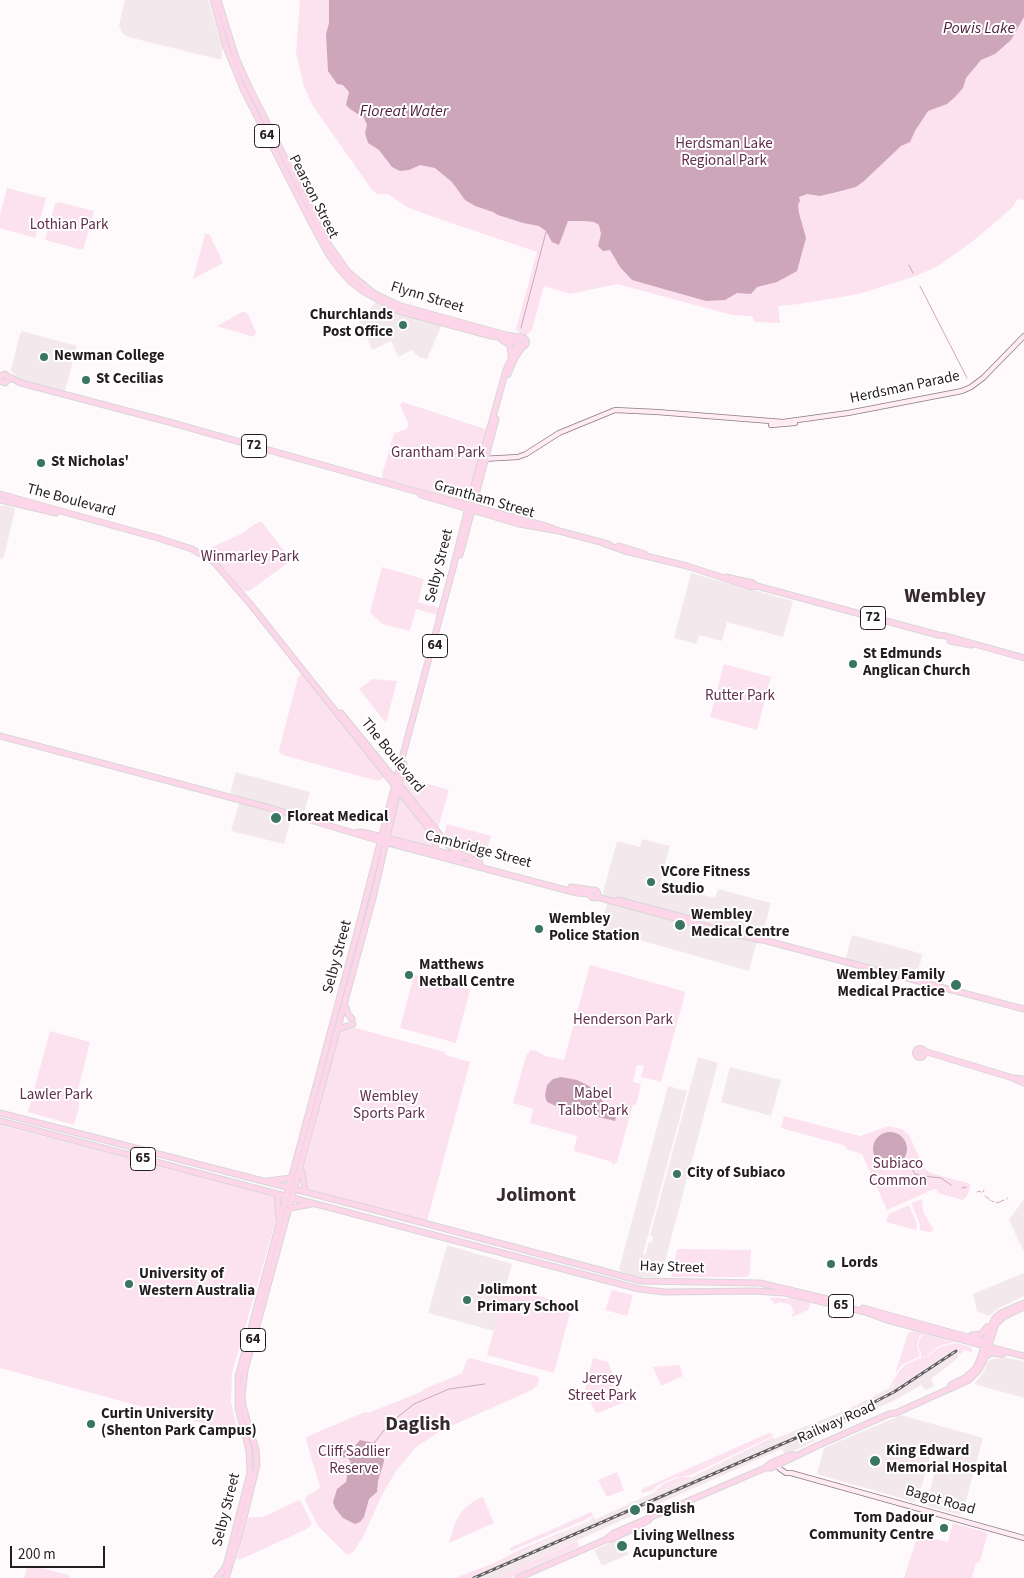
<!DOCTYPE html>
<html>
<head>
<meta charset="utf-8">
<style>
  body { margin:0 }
  #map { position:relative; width:1024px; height:1578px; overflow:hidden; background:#fefafc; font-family:"Source Sans 3",sans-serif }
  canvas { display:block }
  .scale { position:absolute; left:10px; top:1546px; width:95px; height:22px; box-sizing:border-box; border:2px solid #241d20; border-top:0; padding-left:6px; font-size:15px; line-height:18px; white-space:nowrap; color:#241d20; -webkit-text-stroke:4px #fff; paint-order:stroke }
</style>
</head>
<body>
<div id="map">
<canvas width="1024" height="1578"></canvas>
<div class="scale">200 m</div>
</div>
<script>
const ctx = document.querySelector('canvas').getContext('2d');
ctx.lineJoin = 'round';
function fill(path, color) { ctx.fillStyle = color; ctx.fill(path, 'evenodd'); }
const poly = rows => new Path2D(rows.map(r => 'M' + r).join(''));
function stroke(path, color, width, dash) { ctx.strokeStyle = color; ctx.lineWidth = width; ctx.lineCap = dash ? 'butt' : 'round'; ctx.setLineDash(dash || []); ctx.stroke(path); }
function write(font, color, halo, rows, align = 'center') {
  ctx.font = font + ' "Source Sans 3",sans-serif'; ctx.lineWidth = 4; ctx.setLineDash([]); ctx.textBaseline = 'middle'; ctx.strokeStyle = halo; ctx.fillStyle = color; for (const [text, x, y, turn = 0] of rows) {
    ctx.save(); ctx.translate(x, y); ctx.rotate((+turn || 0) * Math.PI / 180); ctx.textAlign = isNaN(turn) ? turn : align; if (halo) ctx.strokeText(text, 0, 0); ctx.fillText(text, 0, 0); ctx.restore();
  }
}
fill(poly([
  [125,0,208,0,222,46,222,57,221,59,217,59,128,37,122,33,119,25],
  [379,298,406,311,444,320,427,359,419,357,412,350,398,357,391,341,372,350,359,320,364,317],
  [22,331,77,346,65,391,18,379,11,370,20,334],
  [4,505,14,508,15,510,4,557,0,560,0,506],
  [691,573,793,601,783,637,727,622,722,641,699,635,696,644,674,638],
  [236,772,310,792,304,813,293,811,284,844,231,831,241,797,230,793],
  [642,839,670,846,660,883,715,898,718,889,771,903,761,940,756,945,749,971,600,929,607,904,603,892,617,841,640,847],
  [852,935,923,954,915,979,845,961],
  [698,1057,718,1063,662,1272,659,1276,656,1277,639,1277,621,1272,619,1269,668,1086,687,1091,643,1254,645,1255,649,1242,652,1242,653,1237,650,1236],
  [730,1067,781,1080,771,1116,721,1102],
  [1024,1199,1024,1252,1009,1220],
  [447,1245,512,1264,494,1331,428,1313],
  [1024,1273,1024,1296,999,1308,989,1316,977,1311,973,1294],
  [955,1349,958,1353,958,1358,931,1379,934,1386,926,1390,921,1385,895,1400,814,1437,815,1441,785,1455,782,1449,779,1450,520,1566,517,1569,497,1578,467,1578,646,1496,689,1479,764,1443,846,1410,893,1386,897,1381,924,1363],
  [1001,1357,1024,1361,1024,1398,974,1384,983,1373,989,1360],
  [901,1415,983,1438,963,1512,960,1515,927,1506,926,1505,942,1445,934,1443,918,1499,914,1502,817,1474,824,1448],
  [619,1539,622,1540,629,1554,602,1566,594,1550]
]), '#f3e9ed');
fill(poly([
  [300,0,1024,0,1024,200,1020,199,1016,201,1014,206,992,225,973,241,938,266,916,276,859,294,799,304,778,306,780,323,755,322,752,316,732,315,617,284,570,294,544,286,532,330,523,338,516,329,537,252,422,213,407,207,388,194,378,194,372,190,313,106,304,87,296,52],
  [7,188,46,198,35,238,0,228,0,215],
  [59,202,94,211,83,250,45,240,55,204],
  [205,234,208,234,210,235,223,263,193,279],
  [242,312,245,312,248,314,256,332,254,337,217,326],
  [403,402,488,430,474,477,465,501,383,479,382,475,394,433,405,430,408,427,408,423,400,405],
  [258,522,262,522,290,559,288,563,249,591,244,591,226,570,209,554,208,550,212,547,241,534],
  [382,567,424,579,418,602,439,608,437,615,416,609,410,631,382,624,370,612],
  [724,664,771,677,757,730,710,717],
  [301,674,304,675,385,777,378,781,282,755,280,753,279,750,298,677],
  [372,679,397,681,386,723,359,689],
  [404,777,449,790,438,828,405,787,403,781],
  [401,797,428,828,433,838,433,843,431,846,428,847,391,836,398,798],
  [447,824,491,836,484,859,482,860,464,854,451,845,444,836],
  [590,965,683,991,685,994,661,1082,641,1077,644,1066,637,1065,633,1082,641,1084,636,1105,633,1105,617,1162,614,1164,612,1164,612,1162,574,1151,577,1136,530,1123,533,1109,513,1103,526,1056,529,1053,529,1050,537,1051,545,1056,564,1060],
  [414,975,470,990,456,1043,400,1028],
  [344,1027,352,1027,445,1052,446,1055,470,1062,427,1221,307,1189,303,1171,340,1030],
  [50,1031,90,1042,78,1090,79,1108,74,1125,28,1112],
  [784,1116,860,1136,888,1126,902,1129,909,1135,925,1169,931,1173,971,1184,967,1196,963,1200,938,1193,937,1190,934,1189,887,1210,862,1154,846,1149,846,1147,843,1145,781,1128],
  [0,1125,274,1196,276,1200,276,1220,232,1373,231,1402,238,1433,0,1368],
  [922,1199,923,1211,934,1231,929,1232,920,1230,919,1222,911,1203],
  [909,1205,917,1224,916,1230,886,1222,889,1214],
  [677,1249,751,1250,750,1274,747,1277,671,1277],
  [506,1287,572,1305,554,1373,487,1355],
  [612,1290,633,1295,627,1316,605,1310],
  [773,1297,794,1299,811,1303,808,1310,792,1317,791,1315,794,1314,791,1305,780,1302,774,1304,773,1301,769,1299],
  [914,1331,955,1342,939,1346,927,1356,921,1357,921,1354,918,1346,920,1338,923,1335,922,1334,919,1337,917,1346,920,1356,902,1365,895,1374,908,1333],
  [956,1343,971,1347,973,1353,965,1350,960,1355,955,1349,943,1355,922,1371,900,1383,898,1386,896,1387,896,1382,889,1388,900,1370,905,1365,920,1358,928,1356,940,1347],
  [470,1358,536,1376,539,1378,538,1384,532,1390,440,1431,415,1448,396,1471,382,1495,363,1537,353,1552,349,1554,346,1554,318,1526,305,1500,306,1496,318,1490,320,1487,306,1440,306,1437,365,1412,368,1413,421,1392,424,1389,458,1375,462,1373,467,1360],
  [593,1358,608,1362,625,1402,598,1413,595,1412,585,1390],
  [676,1365,680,1366,683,1376,661,1386,653,1367],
  [769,1433,772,1434,773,1436,691,1475,674,1478,660,1484,651,1491,641,1493,642,1489],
  [773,1437,774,1439,742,1454,689,1479,653,1493,663,1484,680,1477,692,1477],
  [617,1472,624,1490,607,1497,598,1480],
  [483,1497,494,1523,449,1543,455,1523,462,1511,475,1500],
  [299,1500,302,1503,312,1524,307,1529,239,1560,237,1558,248,1518,251,1517,263,1517],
  [591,1512,593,1514,592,1516,585,1520,511,1551,510,1548],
  [594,1516,595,1519,533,1547,512,1558,467,1578,455,1578,494,1563,519,1550,589,1521],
  [953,1523,988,1533,980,1561,975,1565,972,1578,904,1578,918,1534,948,1542],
  [577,1541,579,1546,575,1549,510,1578,497,1578,517,1569,520,1566],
  [28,1565,69,1575,69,1578,24,1578]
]), '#fce2ee');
fill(poly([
  [329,0,1024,0,1024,17,1011,40,995,54,981,60,966,78,963,88,955,97,947,104,928,111,915,131,910,142,901,146,864,181,856,187,837,192,820,196,807,194,799,197,800,201,798,205,799,213,806,238,797,271,777,282,757,287,751,294,737,293,725,300,706,301,632,280,620,267,610,250,603,251,598,246,601,234,599,225,594,222,584,221,568,221,559,245,552,242,546,231,539,226,523,223,498,215,493,212,475,206,465,200,452,182,435,168,420,165,409,170,400,171,392,167,379,150,368,143,365,133,367,125,364,118,350,109,346,105,349,92,343,85,337,84,328,71,326,34,329,23],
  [561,1077,577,1080,589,1086,608,1107,616,1118,615,1121,558,1107,547,1102,545,1096,547,1085,553,1079],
  '873 1149a17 17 0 1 1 34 0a17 17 0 1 1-34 0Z',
  [360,1440,374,1443,377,1450,383,1456,384,1461,378,1481,377,1492,369,1499,364,1517,360,1522,355,1524,343,1518,335,1508,333,1502,337,1489,346,1482,347,1477,346,1467,351,1462,347,1457,340,1458,336,1456,332,1450,336,1443,355,1446]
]), '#cea6b9');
stroke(poly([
  [909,265,913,273],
  [920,286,967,378],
  [521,328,546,232],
  [907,1160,915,1174,922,1176],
  [923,1176,941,1178,951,1185],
  [962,1188,966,1187],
  [977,1192,979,1191,981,1192],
  [983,1192,984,1190],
  [985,1196,989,1199],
  [1007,1199,1007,1198],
  [990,1200,991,1201],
  [992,1201,994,1202],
  [996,1202,997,1203,1004,1200],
  [374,1443,389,1424,414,1404,449,1389,485,1384]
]), '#cea6b9', 1);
const secondary = poly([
  [771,425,795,423],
  [482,459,518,457,526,454,559,433,615,410,657,412,783,422,848,413,962,391,971,387,983,378,1024,336],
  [776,1463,780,1469,786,1473,791,1473,1024,1538]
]);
const primary = poly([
  [213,0,226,47,244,91,311,222,329,255,337,266,350,281,364,292,399,311,491,336,505,338,517,343],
  [218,0,236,58,249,87,329,245,348,272,375,294,398,305,506,335,520,337],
  '517.5 342a4.5 4.5 0 1 1 9 0a4.5 4.5 0 1 1-9 0Z',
  [502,340,510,345,511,355],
  [508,374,515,358,523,346],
  [0,376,5,374,9,379,5,383,0,381],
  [9,377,21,383,169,422,404,488,546,526,559,531],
  [0,494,158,538,192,549,214,562,251,605,430,830,435,839,436,855],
  [421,495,519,524,559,531,608,544],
  [0,500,56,513],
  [605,544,625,551,687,566,752,587,757,586,938,635,946,636,1024,658],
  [619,546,645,554],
  [460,555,496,419],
  [726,577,753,583,756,586],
  [950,641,971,645],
  [341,713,449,846,458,853,480,863],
  [0,736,270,808,377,840,577,893,590,894],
  [358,832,362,832,461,857],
  [571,887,592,890],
  '590 894a4 4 0 1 1 8 0a4 4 0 1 1-8 0Z',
  [597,897,738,935,767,941,1024,1009],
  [618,900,694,920],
  [345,1005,348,1014,352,1019],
  [338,1029,353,1024],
  '915.5 1053a4.5 4.5 0 1 1 9 0a4.5 4.5 0 1 1-9 0Z',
  [924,1051,1013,1078,1024,1079],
  [1015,1079,1024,1083],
  [0,1113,375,1210,641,1281,760,1283,848,1304],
  [0,1121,639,1289,664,1292,754,1291,785,1293,865,1312,887,1320,1024,1356],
  [302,1172,305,1191],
  [267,1181,291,1178],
  [277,1194,279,1219],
  [290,1208,312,1204],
  [863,1308,982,1341,986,1343,988,1347],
  [972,1335,981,1334,987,1327],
  [985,1357,991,1353,1003,1354],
  [951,1385,965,1378,976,1368,980,1359,989,1330,995,1318,1001,1313,1024,1303],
  [765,1468,771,1468,819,1445,889,1414,896,1413,969,1380,978,1371,983,1363,996,1324,1005,1316,1024,1307],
  [605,1540,614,1533,765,1468,771,1463,790,1455,795,1455],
  [217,1578,226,1566,250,1473,249,1450,238,1408,238,1377,358,929,393,792,453,568,470,500,506,370,518,344],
  [226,1578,240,1534,257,1465,256,1450,243,1406,242,1396,245,1370,373,898,404,764],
  [518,1578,605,1540,611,1539,635,1528,649,1520]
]);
stroke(secondary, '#8c7a82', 6);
stroke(primary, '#d8d6d7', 7);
stroke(secondary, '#feebf4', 4.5);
stroke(primary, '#fdd7e9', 5);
const rail = poly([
  [474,1578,851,1414,894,1392,956,1351]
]);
stroke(rail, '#645e61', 3);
stroke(rail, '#fff', 1, [4]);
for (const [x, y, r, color] of [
  [403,325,5,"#397560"],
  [44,357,5,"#397560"],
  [86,380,5,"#397560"],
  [41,463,5,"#397560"],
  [853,664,5,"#397560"],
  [276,818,6,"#397560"],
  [651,882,5,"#397560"],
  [680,925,6,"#397560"],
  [539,929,5,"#397560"],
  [409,975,5,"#397560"],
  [956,985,6,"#397560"],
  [677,1174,5,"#397560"],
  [831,1264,5,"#397560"],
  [129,1284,5,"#397560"],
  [467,1300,5,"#397560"],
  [91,1424,5,"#397560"],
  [875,1461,6,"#397560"],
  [635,1510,6,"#397560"],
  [944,1528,5,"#397560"],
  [622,1546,6,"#397560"]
]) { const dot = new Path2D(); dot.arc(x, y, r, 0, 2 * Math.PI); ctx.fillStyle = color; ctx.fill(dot); stroke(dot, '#fff', 2); }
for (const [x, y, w] of [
  [267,136,25],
  [254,446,25],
  [873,618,25],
  [435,646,25],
  [143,1159,25],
  [841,1306,25],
  [253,1340,25]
]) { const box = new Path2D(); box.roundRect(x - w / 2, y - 11.5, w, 23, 4); ctx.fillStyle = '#fff'; ctx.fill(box); stroke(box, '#241d20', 1); }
write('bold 14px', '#241d20', null, [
  ["64",267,136],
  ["72",254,446],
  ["72",873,618],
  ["64",435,646],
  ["65",143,1159],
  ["65",841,1306],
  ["64",253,1340]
]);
write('15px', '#622e4a', '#fff', [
  ["Herdsman Lake",724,145],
  ["Regional Park",724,162],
  ["Lothian Park",69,226],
  ["Grantham Park",438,454],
  ["Winmarley Park",250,558],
  ["Rutter Park",740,697],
  ["Henderson Park",623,1021],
  ["Mabel",593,1095],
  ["Talbot Park",593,1112],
  ["Lawler Park",56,1096],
  ["Wembley",389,1098],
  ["Sports Park",389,1115],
  ["Subiaco",898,1165],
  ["Common",898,1182],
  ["Jersey",602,1380],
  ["Street Park",602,1397],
  ["Cliff Sadlier",354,1453],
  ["Reserve",354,1470]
]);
write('15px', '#241d20', '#fff', [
  ["Pearson Street",313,197,63],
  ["Flynn Street",427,298,17],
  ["Herdsman Parade",905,388,-12],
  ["Grantham Street",484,500,16],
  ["The Boulevard",71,501,15],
  ["Selby Street",440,566,-76],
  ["The Boulevard",392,756,51],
  ["Cambridge Street",478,850,15],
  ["Selby Street",338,957,-75],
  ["Hay Street",672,1268,2],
  ["Railway Road",837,1423,-24],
  ["Bagot Road",940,1501,16],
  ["Selby Street",227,1510,-76]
]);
write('bold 15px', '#241d20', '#fff', [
  ["Churchlands",393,316,"right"],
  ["Post Office",393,333,"right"],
  ["Newman College",54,357],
  ["St Cecilias",96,380],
  ["St Nicholas'",51,463],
  ["St Edmunds",863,655],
  ["Anglican Church",863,672],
  ["Floreat Medical",287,818],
  ["VCore Fitness",661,873],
  ["Studio",661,890],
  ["Wembley",691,916],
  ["Medical Centre",691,933],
  ["Wembley",549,920],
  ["Police Station",549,937],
  ["Matthews",419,966],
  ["Netball Centre",419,983],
  ["Wembley Family",945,976,"right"],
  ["Medical Practice",945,993,"right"],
  ["City of Subiaco",687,1174],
  ["Lords",841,1264],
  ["University of",139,1275],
  ["Western Australia",139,1292],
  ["Jolimont",477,1291],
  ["Primary School",477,1308],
  ["Curtin University",101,1415],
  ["(Shenton Park Campus)",101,1432],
  ["King Edward",886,1452],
  ["Memorial Hospital",886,1469],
  ["Daglish",646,1510],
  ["Tom Dadour",934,1519,"right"],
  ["Community Centre",934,1536,"right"],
  ["Living Wellness",633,1537],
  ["Acupuncture",633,1554]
], 'left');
write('italic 16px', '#4f1d39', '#fff', [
  ["Powis Lake",979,29],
  ["Floreat Water",404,112]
]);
write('bold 20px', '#372930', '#fff', [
  ["Wembley",945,598],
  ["Jolimont",536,1197],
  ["Daglish",418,1426]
]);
</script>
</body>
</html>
